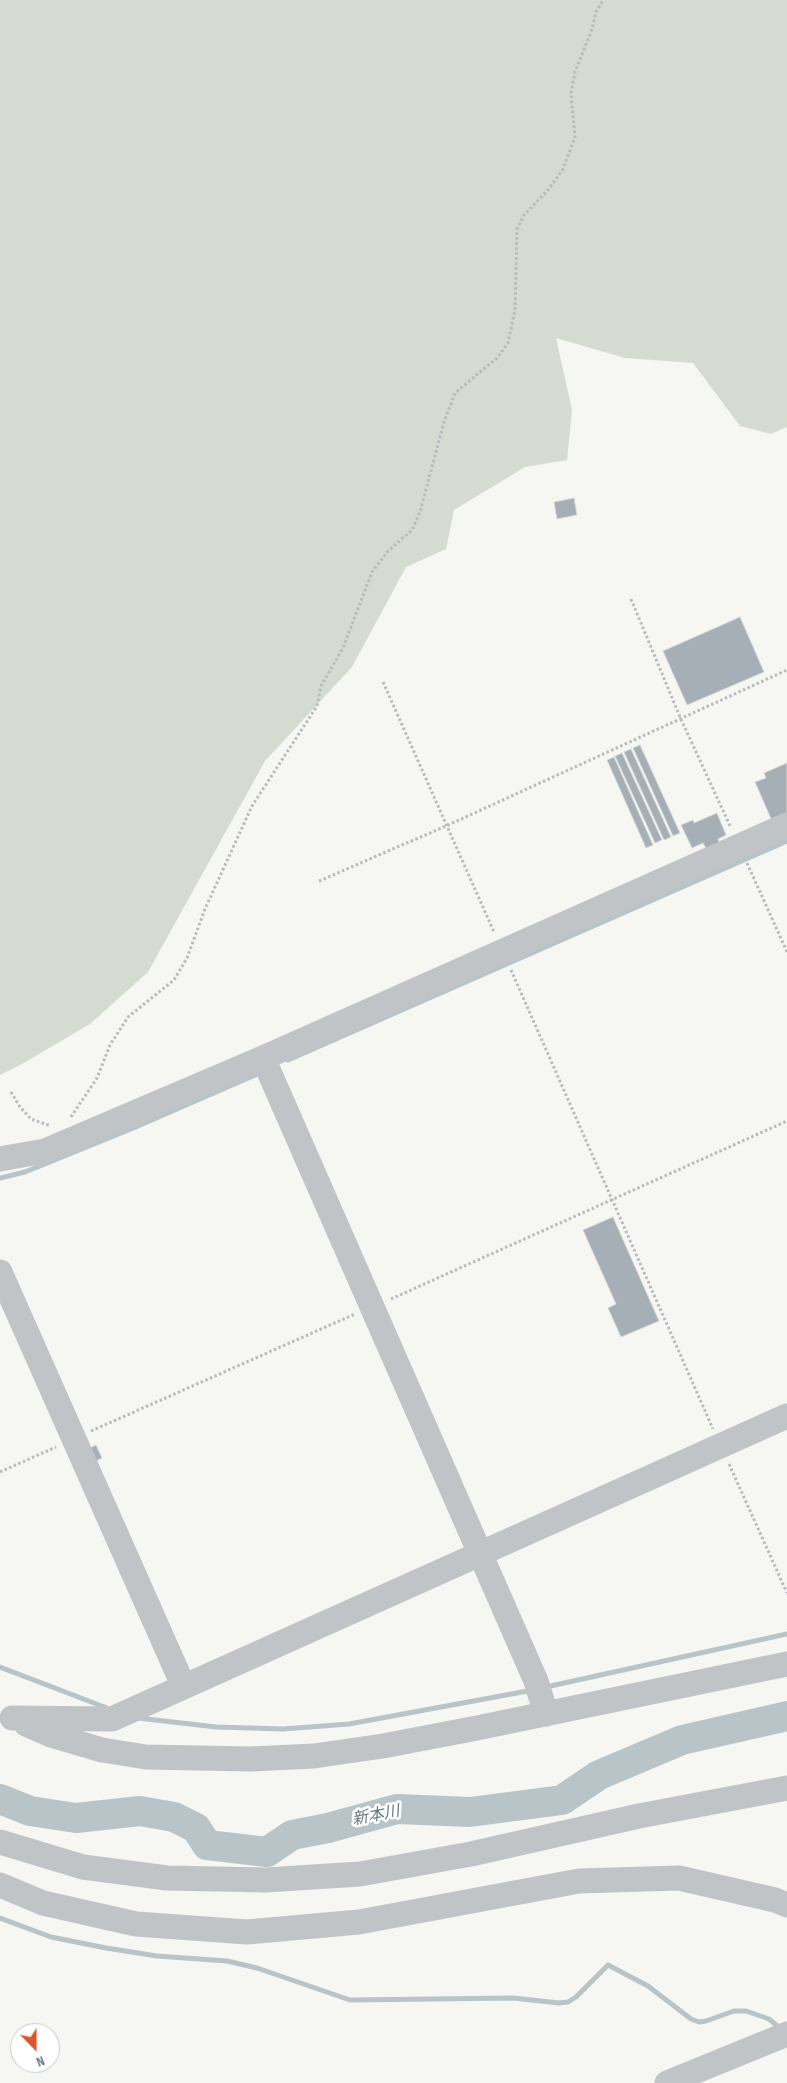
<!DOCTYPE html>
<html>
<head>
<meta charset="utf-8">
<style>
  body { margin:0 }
  #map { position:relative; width:787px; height:2083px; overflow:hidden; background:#f6f6f3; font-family:"Sofia Sans Condensed",sans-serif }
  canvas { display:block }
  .north { position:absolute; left:10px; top:2023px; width:50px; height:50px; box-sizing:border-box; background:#fff; border:1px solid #c2c9ce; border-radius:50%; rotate:158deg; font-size:14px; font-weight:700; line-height:20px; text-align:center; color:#667784 }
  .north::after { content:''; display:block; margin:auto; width:18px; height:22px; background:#df532a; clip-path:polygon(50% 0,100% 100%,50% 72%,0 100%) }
</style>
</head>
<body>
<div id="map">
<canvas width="787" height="2083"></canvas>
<div class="north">N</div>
</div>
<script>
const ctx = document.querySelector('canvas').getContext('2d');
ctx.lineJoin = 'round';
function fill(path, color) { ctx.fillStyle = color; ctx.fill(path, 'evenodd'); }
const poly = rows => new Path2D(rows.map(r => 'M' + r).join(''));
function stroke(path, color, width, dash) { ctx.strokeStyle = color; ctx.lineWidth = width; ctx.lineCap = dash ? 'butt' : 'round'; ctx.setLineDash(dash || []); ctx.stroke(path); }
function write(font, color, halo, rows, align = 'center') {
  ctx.font = font + ' "Sofia Sans Condensed","Noto Sans JP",sans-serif'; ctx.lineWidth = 5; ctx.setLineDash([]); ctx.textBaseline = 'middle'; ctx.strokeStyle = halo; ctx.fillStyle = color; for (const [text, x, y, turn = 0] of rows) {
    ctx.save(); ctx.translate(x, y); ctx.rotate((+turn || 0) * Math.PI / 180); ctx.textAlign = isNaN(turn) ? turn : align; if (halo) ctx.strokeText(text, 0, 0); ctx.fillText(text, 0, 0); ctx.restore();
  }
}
fill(poly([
  [0,0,787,0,787,427,771,434,740,426,693,363,625,358,556,338,572,410,567,460,525,467,454,510,446,549,406,567,352,667,265,761,148,972,90,1024,22,1064,0,1075]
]), '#d6dbd2');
stroke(poly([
  [288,1060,787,841],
  [0,1178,25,1172,131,1129,262,1072],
  [0,1667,107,1708],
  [546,1687,787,1634],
  [138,1718,216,1727,283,1729,349,1724,533,1690],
  [0,1918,51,1937,106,1948,157,1956,227,1961,257,1968,350,2000,513,1998,559,2003,568,2002,576,1997,608,1965,648,1986,691,2019,699,2022,706,2021,734,2011,746,2011,769,2019,780,2028]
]), '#b8c4c8', 5);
stroke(poly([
  [0,1799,30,1811,76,1818,140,1811,174,1817,196,1828,207,1845,267,1852,292,1835,328,1828,397,1809,470,1812,562,1800,599,1775,682,1740,787,1716]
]), '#b8c4c8', 30);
const building = poly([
  [574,498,577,515,557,519,554,502,574,498],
  [740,617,764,672,687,705,663,651,740,617],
  [640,745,680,833,673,836,633,748,640,745],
  [631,749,671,837,664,840,624,752,631,749],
  [622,753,662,840,655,843,615,756,622,753],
  [614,757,653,845,646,848,607,760,614,757],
  [787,763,787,815,772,821,755,782,766,778,764,773,787,763],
  [717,813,726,835,718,839,720,844,707,850,703,843,692,848,681,825,693,820,694,823,717,813],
  [613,1217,659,1321,621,1337,608,1308,616,1304,583,1230,613,1217],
  [96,1445,102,1458,92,1463,86,1450,96,1445]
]);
fill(building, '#a6afb5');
stroke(building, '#d8d8d6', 1);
stroke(poly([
  [631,599,680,717,731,828],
  [383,682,494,932],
  [747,863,787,952],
  [319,881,446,826,787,670],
  [511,970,713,1429],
  [11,1092,20,1107,31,1119,51,1126],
  [71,1117,97,1078,110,1045,128,1017,174,980,187,958,205,909,252,806,317,706,321,686,343,648,372,572,388,551,412,530,420,512,444,422,455,393,497,358,508,343,515,310,517,229,524,215,548,190,563,169,575,137,571,93,575,72,592,29,596,12,603,0],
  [391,1299,787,1121],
  [91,1431,355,1314],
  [729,1464,787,1593],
  [0,1472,56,1447]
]), '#b8bbbe', 3, [2.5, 2.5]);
stroke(poly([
  [263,1058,536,1681,546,1714],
  [0,1159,45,1151,263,1058,787,825],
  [0,1272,183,1685],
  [12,1718,112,1719,787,1416],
  [26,1724,51,1735,102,1750,146,1757,251,1759,314,1756,383,1746,477,1728,787,1664],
  [0,1842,83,1867,167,1878,266,1880,360,1874,471,1854,639,1816,787,1788],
  [0,1885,43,1903,136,1924,247,1932,359,1922,579,1881,679,1878,775,1900,787,1905],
  [667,2083,787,2034]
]), '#c0c4c7', 25);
write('italic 16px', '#627880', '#fff', [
  ["新本川",376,1816,-11]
]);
</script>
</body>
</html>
